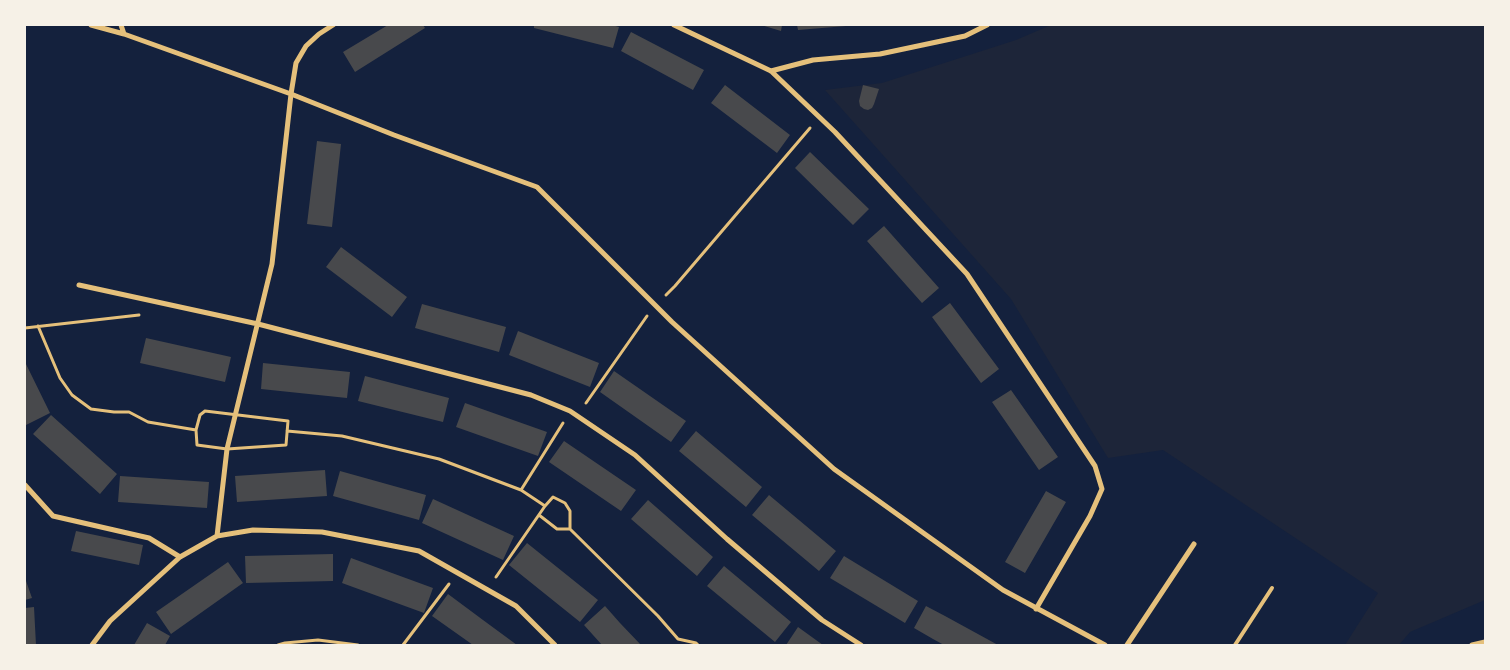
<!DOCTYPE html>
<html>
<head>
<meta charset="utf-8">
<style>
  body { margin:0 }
  #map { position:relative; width:1510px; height:670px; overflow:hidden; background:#14213d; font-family:"PT Sans Narrow",sans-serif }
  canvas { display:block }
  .frame { position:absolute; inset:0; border:26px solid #f6f1e7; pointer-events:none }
</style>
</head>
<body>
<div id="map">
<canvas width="1510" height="670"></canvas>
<div class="frame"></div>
</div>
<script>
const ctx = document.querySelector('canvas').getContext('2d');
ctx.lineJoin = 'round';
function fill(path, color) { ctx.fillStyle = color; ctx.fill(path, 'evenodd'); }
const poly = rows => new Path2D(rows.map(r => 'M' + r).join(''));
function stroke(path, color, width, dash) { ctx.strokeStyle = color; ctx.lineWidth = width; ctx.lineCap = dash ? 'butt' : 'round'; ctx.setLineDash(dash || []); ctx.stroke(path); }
fill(poly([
  [1051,25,1485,25,1485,600,1410,632,1399,645,1345,645,1378,593,1163,450,1108,458,1011,299,825,90,882,83,1016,40]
]), '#1d2539');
fill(poly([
  [388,25,423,25,425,28,355,72,343,52],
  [534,25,612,25,619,27,613,48,534,28],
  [761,25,782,25,781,31],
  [797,25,846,25,846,26,798,30],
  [631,32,704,70,693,90,621,51],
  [725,85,790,135,777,153,711,103],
  [863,85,879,89,874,104,872,108,868,110,864,109,860,106,859,101],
  [317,141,341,144,332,227,307,224],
  [810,152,869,209,853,225,795,168],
  [884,226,939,288,922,303,867,241],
  [341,247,407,297,392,317,326,267],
  [950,303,999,369,981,383,932,317],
  [422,304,506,327,499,352,415,328],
  [518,331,599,363,590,387,509,355],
  [146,338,231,357,225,382,140,363],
  [25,362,50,413,26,425,25,422],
  [263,363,350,372,347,398,261,389],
  [614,371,686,421,671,442,600,392],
  [365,376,449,398,443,422,358,401],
  [1011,390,1058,457,1039,470,992,402],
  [465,403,547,432,538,456,456,427],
  [51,415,117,474,100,494,33,434],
  [696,431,762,487,746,507,679,451],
  [564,441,636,490,621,511,549,462],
  [325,470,327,496,237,502,235,476],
  [340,471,426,495,419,520,333,496],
  [120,476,209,482,207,508,118,502],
  [1046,491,1066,502,1025,573,1005,562],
  [769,495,836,551,819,571,752,515],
  [433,499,514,536,503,560,422,523],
  [648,500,713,557,697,576,631,519],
  [76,531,143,545,139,565,71,551],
  [527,543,598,600,580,622,509,565],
  [333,554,333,581,246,583,245,556],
  [844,556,918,601,905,623,830,578],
  [351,558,433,588,424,613,342,583],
  [228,562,243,583,171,634,156,612],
  [724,566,791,622,775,642,707,586],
  [25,578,32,598,25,600],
  [448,594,483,620,517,645,473,645,432,616],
  [605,606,620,623,641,645,602,645,584,625],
  [926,606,945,616,998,645,944,645,933,639,914,628],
  [34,607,36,645,25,645,25,608],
  [147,623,170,636,165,645,134,645],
  [798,627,816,640,823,645,786,645]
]), '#48494c');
stroke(poly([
  [666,295,675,286,810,128],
  [38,326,60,378,72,395,91,409,114,412,129,412,148,422,196,430],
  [25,328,139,315],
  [586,403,647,316],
  [205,411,288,421,286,445,227,449,197,445,196,430,200,415,205,411],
  [287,431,342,436,439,459,521,490,545,506],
  [521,490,563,423],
  [539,515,557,529,570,529,658,616,678,639,696,643,698,645],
  [496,577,545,506,553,497,565,503,570,511,570,529],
  [278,645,285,643,318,640,358,645],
  [403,645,449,584]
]), '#e5c07b', 3);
stroke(poly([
  [1235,645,1272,588]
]), '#e5c07b', 4);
stroke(poly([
  [91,25,124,34,291,94,394,135,537,187,672,322,834,469,1003,590,1105,645],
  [121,25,124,34],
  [674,25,771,71,835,132,967,274,1095,466,1102,489,1090,516,1036,609],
  [771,71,813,60,880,54,965,36,987,25],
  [79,285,258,324,531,395,570,411,635,455,727,539,822,620,861,645],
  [25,485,53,516,149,538,180,557],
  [217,536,227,449,272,264,291,94,296,63,306,46,319,34,333,25],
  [92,645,110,621,180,557,217,536,253,530,322,532,419,551,516,606,555,645],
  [1127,645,1194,544],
  [1472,645,1485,642]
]), '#e5c07b', 5);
</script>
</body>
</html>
